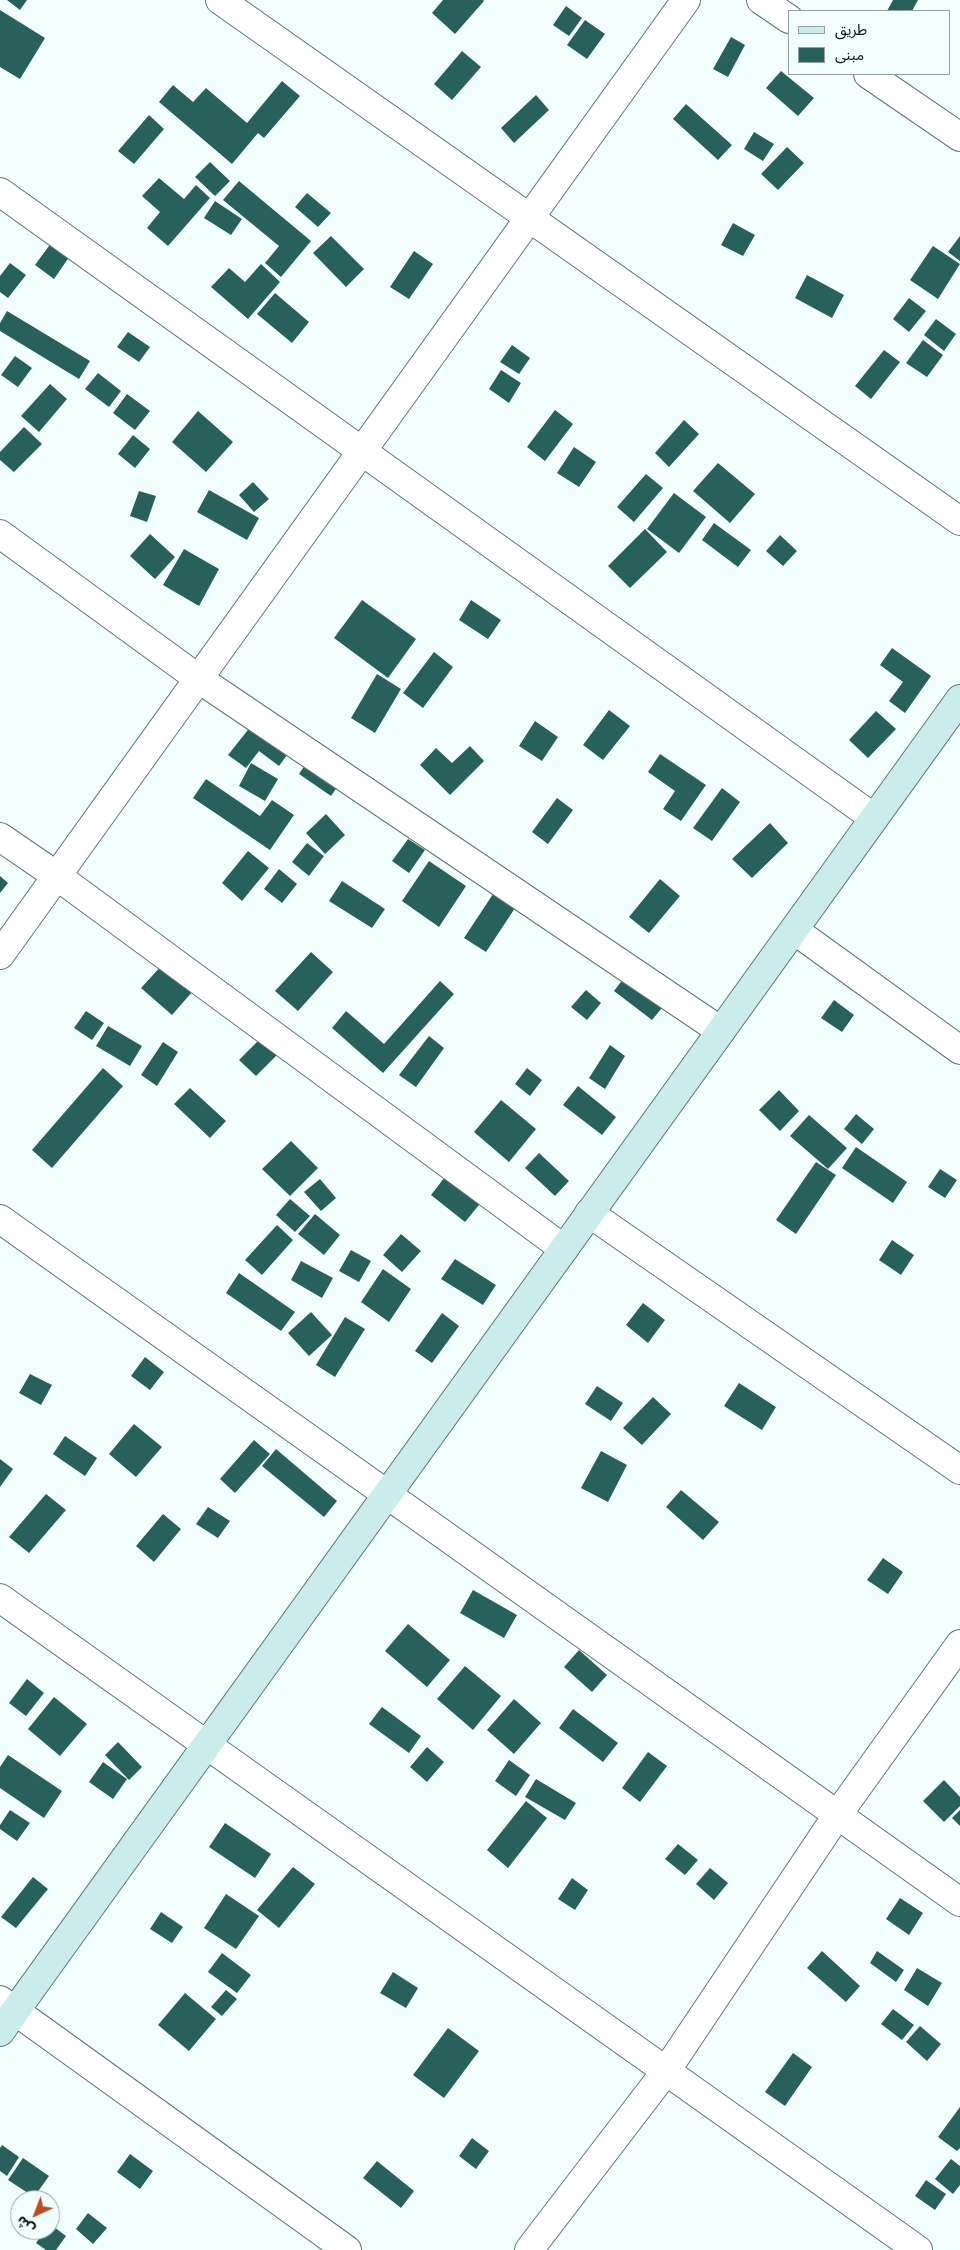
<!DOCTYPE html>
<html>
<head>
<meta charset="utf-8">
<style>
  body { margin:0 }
  #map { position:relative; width:960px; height:2250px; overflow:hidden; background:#f2fefd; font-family:Commissioner,"Noto Sans Arabic",sans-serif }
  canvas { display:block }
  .legend { position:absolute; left:788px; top:10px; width:162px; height:65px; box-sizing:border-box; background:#f2fefd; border:1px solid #95a09f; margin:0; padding:6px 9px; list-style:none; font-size:15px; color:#091413 }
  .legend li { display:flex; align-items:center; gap:10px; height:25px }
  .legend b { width:25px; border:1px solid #95a09f }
  .north { position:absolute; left:10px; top:2190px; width:50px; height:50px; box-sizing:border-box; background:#f2fefd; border:1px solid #95a09f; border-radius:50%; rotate:223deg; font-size:14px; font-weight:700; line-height:20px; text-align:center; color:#091413 }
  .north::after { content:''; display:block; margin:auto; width:18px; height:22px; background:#b64f28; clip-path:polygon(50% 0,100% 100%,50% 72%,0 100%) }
</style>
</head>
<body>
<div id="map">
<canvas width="960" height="2250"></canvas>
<ul class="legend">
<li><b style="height:6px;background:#caedec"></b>طريق</li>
<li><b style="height:14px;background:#28605c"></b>مبنى</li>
</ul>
<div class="north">ش</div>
</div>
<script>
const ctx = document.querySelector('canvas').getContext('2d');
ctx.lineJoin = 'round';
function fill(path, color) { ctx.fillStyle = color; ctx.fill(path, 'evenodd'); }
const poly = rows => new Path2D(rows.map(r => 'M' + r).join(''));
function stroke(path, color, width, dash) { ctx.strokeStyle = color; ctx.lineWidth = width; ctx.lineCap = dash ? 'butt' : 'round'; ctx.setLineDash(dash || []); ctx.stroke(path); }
fill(poly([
  [7,0,27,0,20,10],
  [443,0,483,0,484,1,455,34,432,13],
  [893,0,918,0,912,11,887,11],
  [566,6,582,18,569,36,553,25],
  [0,10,45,38,20,79,0,67],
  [585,20,605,34,587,59,567,45],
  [731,37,745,45,728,77,713,69],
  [462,51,481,67,452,100,434,84],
  [781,71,814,98,798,116,766,88],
  [282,81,300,96,264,138,258,133,232,164,159,102,173,85,193,102,206,88,247,123],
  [536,95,549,110,514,143,501,128],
  [686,104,732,145,718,160,673,119],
  [149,115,164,129,134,164,118,151],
  [754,132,774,144,763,161,744,149],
  [787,147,804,163,778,190,761,174],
  [210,162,230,181,215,196,195,177],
  [159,178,184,199,196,185,210,198,168,246,147,228,160,212,142,196],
  [239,181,311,241,281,277,265,263,279,246,223,200],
  [307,193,331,213,318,227,295,207],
  [215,201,242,219,231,235,204,218],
  [733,223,755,235,743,256,721,245],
  [331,236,364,269,346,287,313,253],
  [960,236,960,261,948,252],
  [54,239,72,253,54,279,35,265],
  [933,246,960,264,938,299,910,280],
  [414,251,433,264,409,299,390,287],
  [10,263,26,275,8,298,0,292,0,276],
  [261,264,280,282,248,319,211,287,229,268,245,282],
  [807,275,844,295,832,318,795,298],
  [275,293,309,322,292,343,257,314],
  [909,298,926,311,909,332,893,319],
  [7,311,90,361,79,379,0,331,0,323],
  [936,319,956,334,944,351,924,335],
  [128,332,150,347,139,362,117,347],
  [923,340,943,355,927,377,906,363],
  [512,345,530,358,519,374,500,362],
  [884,350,900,362,871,399,855,386],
  [15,356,32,368,18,387,1,375],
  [501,370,521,383,509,403,489,389],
  [98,373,121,391,109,407,85,389],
  [50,384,67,399,39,432,21,416],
  [127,394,150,411,135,430,113,413],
  [555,410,573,424,545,461,527,447],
  [198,411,233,442,206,472,172,442],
  [684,420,699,434,669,467,655,453],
  [24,427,42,444,14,472,0,460,0,452],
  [133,435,150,449,135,468,118,454],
  [574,447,596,462,579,487,557,473],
  [718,463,755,494,730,523,693,491],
  [646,474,663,488,634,522,617,507],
  [253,482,269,499,254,512,239,495],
  [209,490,259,518,247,540,197,512],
  [139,491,156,496,147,522,130,516],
  [674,493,706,517,679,553,647,529],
  [714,523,751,550,738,567,702,540],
  [645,529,667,552,630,588,608,566],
  [150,534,175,557,155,579,130,556],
  [780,535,797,551,783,566,766,551],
  [184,549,219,569,199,606,163,585],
  [362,600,416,639,388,678,334,638],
  [471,600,501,620,488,639,459,620],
  [892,648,931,676,905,713,889,701,903,682,880,665],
  [434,652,453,667,423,708,403,693],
  [377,674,401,689,375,733,351,718],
  [609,710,630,726,603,760,583,745],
  [876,711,896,729,868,758,849,740],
  [259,716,295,744,279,766,259,751,246,768,228,755],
  [535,721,558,737,542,761,519,746],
  [470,746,484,761,450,795,420,765,436,748,452,763],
  [660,754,706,785,681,821,663,809,675,791,648,772],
  [312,755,344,777,331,796,299,774],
  [251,763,278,779,265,801,239,786],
  [206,779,260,816,272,800,294,815,270,850,193,798],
  [722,788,740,802,712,841,693,828],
  [557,798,573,810,548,844,532,832],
  [326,814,345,835,325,854,306,833],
  [770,823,788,843,752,878,732,859],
  [408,839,425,850,409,873,392,861],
  [307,843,324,856,309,876,292,862],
  [248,851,269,868,242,901,222,883],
  [429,861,466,886,439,927,402,901],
  [279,869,297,884,282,903,264,889],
  [0,876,8,883,0,893],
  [660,879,680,896,649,933,629,917],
  [342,881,385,909,372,928,329,901],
  [497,888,519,902,486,952,464,938],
  [311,952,333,972,298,1011,275,991],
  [163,964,193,991,172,1015,141,988],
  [627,974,666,1003,652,1020,614,991],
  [440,981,454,994,383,1073,332,1028,346,1011,384,1044],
  [586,990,601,1003,587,1020,571,1007],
  [834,1000,854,1015,842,1032,821,1018],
  [86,1011,104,1023,92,1040,74,1028],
  [108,1026,142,1046,130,1066,96,1046],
  [429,1036,444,1048,416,1087,399,1075],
  [260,1039,277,1055,256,1076,239,1060],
  [163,1042,178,1052,157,1086,141,1075],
  [610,1045,625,1056,605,1089,589,1078],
  [103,1068,123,1086,52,1168,32,1150],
  [527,1068,542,1080,530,1096,515,1084],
  [578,1086,616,1117,602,1135,563,1105],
  [190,1088,226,1121,210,1138,174,1104],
  [779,1090,799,1111,780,1131,759,1110],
  [501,1100,536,1129,509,1162,474,1132],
  [856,1114,874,1129,862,1144,844,1129],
  [809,1115,847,1148,828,1169,790,1136],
  [291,1141,318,1168,290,1196,262,1169],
  [856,1147,907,1182,893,1203,842,1168],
  [539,1153,569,1181,555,1196,525,1168],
  [816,1162,836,1175,796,1234,776,1220],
  [940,1169,957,1180,945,1198,928,1187],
  [448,1173,483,1200,465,1222,431,1195],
  [320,1179,336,1198,321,1211,304,1192],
  [290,1199,310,1216,295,1232,276,1215],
  [315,1214,340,1235,324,1255,298,1234],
  [277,1225,293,1240,262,1275,245,1260],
  [401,1234,421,1251,402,1272,383,1255],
  [892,1240,914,1255,901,1275,879,1260],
  [351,1250,371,1261,359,1282,339,1271],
  [455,1259,496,1285,483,1305,441,1279],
  [301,1261,333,1278,322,1298,291,1280],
  [383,1269,411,1289,389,1322,361,1302],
  [239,1273,295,1312,281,1331,226,1293],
  [643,1303,665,1320,648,1343,626,1325],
  [311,1312,332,1335,309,1356,288,1333],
  [442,1313,459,1326,432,1363,415,1351],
  [345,1317,365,1329,335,1377,316,1365],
  [145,1357,164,1372,150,1390,131,1376],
  [30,1374,52,1385,41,1405,19,1393],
  [739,1383,776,1407,762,1430,724,1406],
  [597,1386,623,1403,611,1421,585,1404],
  [653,1397,671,1414,642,1445,623,1428],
  [134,1424,162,1447,136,1477,109,1454],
  [65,1436,97,1458,85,1476,53,1454],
  [254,1440,270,1454,235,1493,220,1479],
  [276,1449,337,1501,324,1517,262,1466],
  [601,1451,627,1465,608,1502,581,1488],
  [0,1459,13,1469,0,1487],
  [681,1490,719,1522,703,1540,666,1507],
  [46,1494,66,1510,29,1553,9,1537],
  [208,1507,230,1521,218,1538,196,1524],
  [163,1514,181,1529,154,1562,136,1546],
  [883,1558,903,1572,888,1594,867,1580],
  [473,1590,517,1615,504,1638,460,1613],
  [408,1624,450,1660,427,1687,385,1651],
  [579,1650,607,1675,592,1692,564,1667],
  [465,1666,501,1696,473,1730,437,1699],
  [27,1679,44,1693,26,1716,9,1703],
  [54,1697,87,1724,60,1756,28,1729],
  [514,1699,541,1723,514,1754,487,1730],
  [382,1707,421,1736,409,1753,369,1724],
  [573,1709,618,1743,603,1762,559,1728],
  [118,1742,142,1767,129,1780,105,1755],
  [427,1747,444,1762,427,1782,410,1767],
  [648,1752,667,1766,640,1802,622,1788],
  [8,1755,62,1791,44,1818,0,1788,0,1767],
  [509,1760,530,1775,516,1796,495,1781],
  [103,1762,127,1779,113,1799,89,1782],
  [536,1779,576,1803,565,1820,525,1797],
  [944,1780,960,1797,960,1806,944,1822,923,1801],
  [526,1801,547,1818,508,1868,487,1850],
  [10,1810,30,1823,17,1841,0,1829,0,1825],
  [960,1810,960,1826,952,1818],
  [225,1823,271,1854,255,1878,209,1847],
  [678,1844,698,1860,685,1875,665,1859],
  [293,1867,315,1884,279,1928,257,1910],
  [710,1868,728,1883,714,1900,696,1884],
  [33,1877,48,1889,16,1928,1,1917],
  [572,1878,588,1890,575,1910,558,1899],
  [226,1894,259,1916,236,1949,204,1928],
  [900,1898,923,1913,909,1935,886,1919],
  [161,1912,183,1927,172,1943,150,1929],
  [822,1951,860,1986,846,2002,807,1968],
  [877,1951,904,1970,896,1982,870,1963],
  [222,1953,251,1975,237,1993,208,1972],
  [917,1968,942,1983,928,2006,904,1990],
  [393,1972,418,1988,406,2008,380,1993],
  [226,1990,237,1999,222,2016,211,2007],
  [185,1993,216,2019,189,2051,158,2025],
  [893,2009,914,2025,902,2040,881,2024],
  [920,2026,941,2044,927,2061,906,2042],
  [448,2028,479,2051,444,2098,413,2075],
  [793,2053,812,2067,785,2106,765,2092],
  [960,2107,960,2148,957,2151,938,2137],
  [472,2138,489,2151,476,2169,459,2156],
  [2,2145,19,2157,7,2176,0,2171,0,2148],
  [130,2154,153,2171,140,2189,117,2172],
  [23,2158,49,2176,34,2197,8,2180],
  [951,2159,960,2166,960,2185,953,2194,935,2179],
  [377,2161,414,2191,401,2208,363,2178],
  [926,2180,946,2194,935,2210,915,2196],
  [88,2213,107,2228,93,2244,76,2229],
  [50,2224,66,2236,56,2250,46,2250,36,2243,45,2230,50,2230]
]), '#28605c');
const street = poly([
  [220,0,960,521],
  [761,0,789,19],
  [868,74,960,137],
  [0,192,874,818],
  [0,534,199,679,721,1031],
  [0,837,57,876,564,1249],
  [794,930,960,1050],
  [0,955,686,0],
  [589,1213,960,1470],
  [0,1219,960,1902],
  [0,1598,918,2250],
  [0,2000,347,2250],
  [529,2250,666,2071,838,1814,960,1644]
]);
const secondary = poly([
  [0,2032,960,699]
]);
stroke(street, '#5b7775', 30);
stroke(secondary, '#5b7775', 30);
stroke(street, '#fff', 28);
stroke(secondary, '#caedec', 28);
</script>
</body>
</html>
